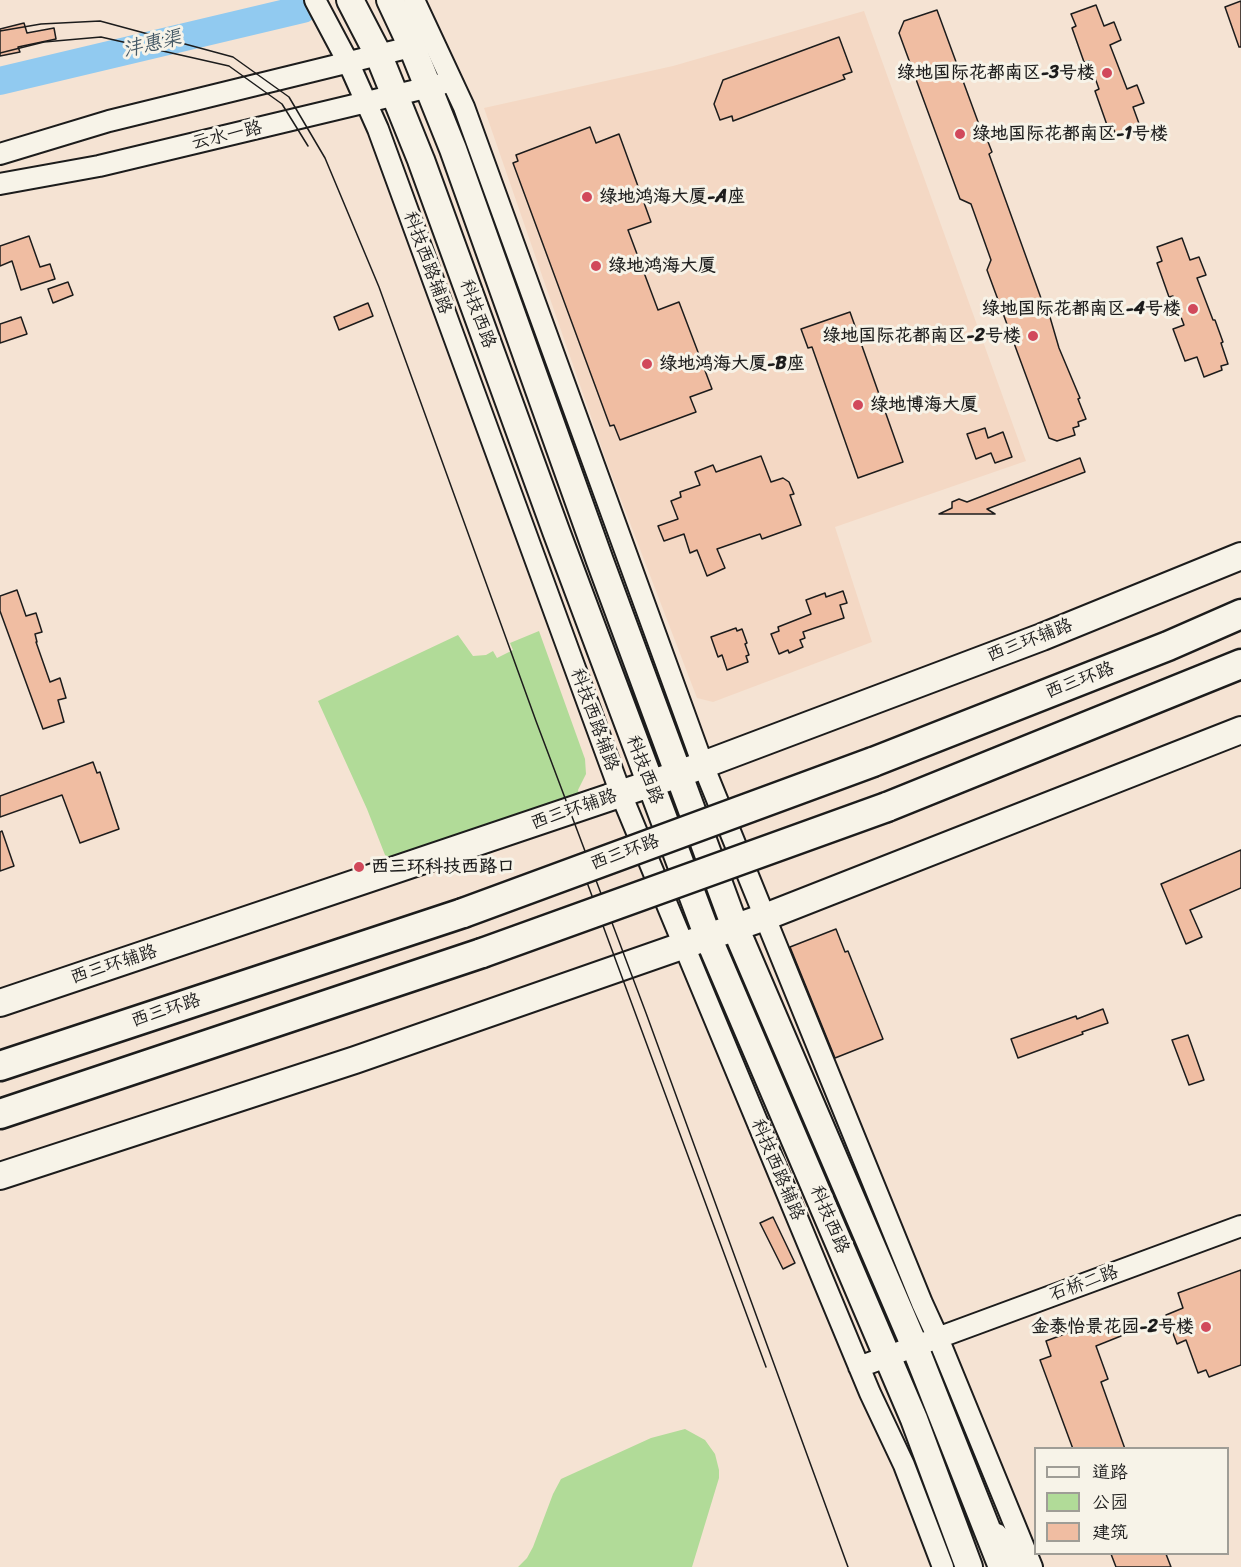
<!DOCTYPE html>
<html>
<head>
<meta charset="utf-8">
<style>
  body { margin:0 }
  #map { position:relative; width:1241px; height:1567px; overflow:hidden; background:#f5e3d3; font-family:Sriracha,"LXGW WenKai TC",sans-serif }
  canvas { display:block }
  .legend { position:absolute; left:1034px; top:1447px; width:195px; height:108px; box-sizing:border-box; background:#f7f3e8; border:2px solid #9f9d96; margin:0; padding:8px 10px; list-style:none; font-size:18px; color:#1c1c1c }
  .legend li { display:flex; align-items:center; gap:12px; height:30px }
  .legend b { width:30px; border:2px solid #9f9d96 }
</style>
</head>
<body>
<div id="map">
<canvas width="1241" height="1567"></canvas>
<ul class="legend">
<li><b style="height:8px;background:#f7f3e8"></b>道路</li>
<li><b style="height:16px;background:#b1db98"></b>公园</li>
<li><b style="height:16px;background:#f0bda2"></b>建筑</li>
</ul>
</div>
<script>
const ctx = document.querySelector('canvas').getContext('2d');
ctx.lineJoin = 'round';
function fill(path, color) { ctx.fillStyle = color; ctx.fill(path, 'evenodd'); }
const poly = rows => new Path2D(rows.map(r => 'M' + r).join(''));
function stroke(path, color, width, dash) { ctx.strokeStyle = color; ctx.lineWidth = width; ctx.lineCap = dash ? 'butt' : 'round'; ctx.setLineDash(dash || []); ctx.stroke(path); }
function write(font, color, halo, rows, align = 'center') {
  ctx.font = font + ' Sriracha,"LXGW WenKai TC",sans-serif'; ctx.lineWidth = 6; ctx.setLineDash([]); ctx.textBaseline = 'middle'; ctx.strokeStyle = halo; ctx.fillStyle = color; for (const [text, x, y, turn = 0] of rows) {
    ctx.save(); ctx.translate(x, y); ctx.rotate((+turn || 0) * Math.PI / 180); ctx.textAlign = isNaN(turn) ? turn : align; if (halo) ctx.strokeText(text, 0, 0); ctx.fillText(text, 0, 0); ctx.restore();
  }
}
fill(poly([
  [864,11,1026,461,835,527,872,642,713,702,697,698,607,463,484,108,673,66]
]), '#f4d8c4');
fill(poly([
  [539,631,585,759,586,774,578,790,580,797,387,860,367,809,318,701,458,635,473,656,486,655,493,651,497,658,513,650,510,643],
  [685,1429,705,1440,715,1454,719,1470,719,1478,692,1567,518,1567,527,1558,533,1547,553,1494,561,1479,651,1438]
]), '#b1db98');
stroke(poly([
  [0,81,303,9]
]), '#91caf0', 28);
const building = poly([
  [1241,1,1241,47,1239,47,1225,7,1241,1],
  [1096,5,1104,26,1114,22,1121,40,1110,45,1127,89,1137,85,1144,103,1133,107,1141,129,1117,138,1112,124,1107,125,1095,91,1099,89,1089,61,1084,62,1072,28,1076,26,1071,14,1096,5],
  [937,10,981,130,985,134,992,152,989,154,1042,301,1045,300,1059,348,1080,398,1078,399,1086,419,1078,422,1079,426,1073,428,1075,435,1057,441,1049,438,987,270,991,260,971,204,960,199,899,33,904,21,937,10],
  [24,23,27,33,54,28,56,39,18,47,20,52,0,56,0,29,24,23],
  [839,37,852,72,843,75,845,79,733,121,732,116,720,120,714,104,723,80,839,37],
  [590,127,596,143,619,134,651,222,628,230,658,310,679,302,712,389,690,397,696,412,620,440,614,425,610,426,513,163,518,161,516,155,590,127],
  [29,236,40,267,50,264,55,279,21,290,12,261,0,266,0,246,29,236],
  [1182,238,1190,260,1199,257,1206,275,1197,278,1213,320,1215,320,1223,342,1221,343,1228,364,1221,366,1222,370,1204,377,1197,357,1185,361,1173,329,1184,325,1173,296,1169,297,1157,263,1162,261,1157,247,1182,238],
  [68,282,73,295,53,303,48,289,68,282],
  [368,303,373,316,339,330,334,317,368,303],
  [850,312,903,462,858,478,812,347,808,348,801,329,850,312],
  [21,317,27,334,0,343,0,324,21,317],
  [985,428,988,438,1003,432,1012,457,995,463,991,453,976,459,967,434,985,428],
  [761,456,771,482,783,478,789,482,794,494,790,495,801,525,762,539,760,534,717,549,725,568,707,576,697,550,690,553,684,534,664,541,658,526,678,519,671,501,681,497,680,492,700,485,695,472,713,465,716,472,761,456],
  [1080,458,1085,472,987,509,995,514,939,514,952,508,952,502,959,499,967,502,1080,458],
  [17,590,26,616,36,613,42,632,35,634,37,642,36,642,50,682,60,678,66,698,58,700,64,722,43,729,0,611,0,596,17,590],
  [843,591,847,603,840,605,844,618,803,632,805,638,800,640,803,647,789,653,788,650,779,654,771,634,779,631,778,627,811,614,806,600,825,593,826,597,843,591],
  [736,628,737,631,742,629,747,643,745,644,749,655,746,656,748,662,727,670,722,655,718,657,711,637,736,628],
  [93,762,97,773,100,772,119,829,80,843,62,795,0,817,0,796,93,762],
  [2,831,14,866,0,871,0,832,2,831],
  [1241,850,1241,888,1190,910,1202,937,1186,944,1161,884,1241,850],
  [836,929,845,952,848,951,883,1039,835,1058,790,947,836,929],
  [1103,1009,1108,1023,1082,1032,1083,1034,1018,1058,1011,1039,1076,1016,1077,1019,1103,1009],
  [1188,1035,1204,1080,1189,1085,1172,1040,1188,1035],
  [773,1217,795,1263,783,1269,760,1223,773,1217],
  [1241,1270,1241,1365,1209,1377,1206,1370,1198,1373,1186,1340,1177,1344,1166,1315,1183,1308,1178,1293,1241,1270],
  [1113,1316,1121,1336,1096,1346,1108,1379,1101,1382,1125,1449,1073,1449,1040,1360,1051,1356,1046,1341,1113,1316],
  [1111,1554,1166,1554,1171,1567,1116,1567,1111,1554]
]);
fill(building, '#f0bda2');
stroke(building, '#1c1c1c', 1.5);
const minor = poly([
  [315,0,349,64,378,129,621,794,870,1393,904,1465,943,1567],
  [414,0,464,107,703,765,922,1303,938,1338,1032,1567],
  [0,154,109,121,423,44],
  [0,184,99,166,442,84],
  [859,1367,1241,1226],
  [997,1534,1018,1567]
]);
const major = poly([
  [350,0,379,56,421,160,556,531,708,937,914,1419,969,1567],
  [390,0,412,47,453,149,600,561,735,927,915,1347,1002,1567],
  [0,1003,679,774,1042,637,1241,556],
  [0,1176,355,1060,765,917,1241,730]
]);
const highway = poly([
  [873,762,1168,646,1241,614],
  [887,807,1241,664],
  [0,1066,463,913],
  [0,1114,482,953]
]);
stroke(minor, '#1c1c1c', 24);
stroke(major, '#1c1c1c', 30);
stroke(highway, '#1c1c1c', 33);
stroke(minor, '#f7f3e8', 20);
stroke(major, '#f7f3e8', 26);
stroke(highway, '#f7f3e8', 28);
stroke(poly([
  [0,31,41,24,100,21,233,57,289,97,325,158,379,287,536,721,646,1013,848,1567],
  [0,53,44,42,101,37,229,66,282,104,308,146],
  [585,877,766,1367]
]), '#1c1c1c', 1.5);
const highwayBridge = poly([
  [463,913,873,762],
  [482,953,887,807]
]);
stroke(highwayBridge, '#1c1c1c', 33, []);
stroke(highwayBridge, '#f7f3e8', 28);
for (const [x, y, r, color] of [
  [1107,73,6,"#d1495b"],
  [960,134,6,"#d1495b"],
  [587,197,6,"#d1495b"],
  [596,266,6,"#d1495b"],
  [1193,309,6,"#d1495b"],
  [1033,336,6,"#d1495b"],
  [647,364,6,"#d1495b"],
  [858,405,6,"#d1495b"],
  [359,867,6,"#d1495b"],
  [1206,1327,6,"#d1495b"]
]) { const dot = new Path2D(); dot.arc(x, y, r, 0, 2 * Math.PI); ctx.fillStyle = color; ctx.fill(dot); stroke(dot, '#f7f3e8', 2); }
write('bold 18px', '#1c1c1c', '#f7f3e8', [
  ["绿地国际花都南区-3号楼",1095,73,"right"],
  ["绿地国际花都南区-1号楼",972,134],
  ["绿地鸿海大厦-A座",599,197],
  ["绿地鸿海大厦",608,266],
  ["绿地国际花都南区-4号楼",1181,309,"right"],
  ["绿地国际花都南区-2号楼",1021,336,"right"],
  ["绿地鸿海大厦-B座",659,364],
  ["绿地博海大厦",870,405],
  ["西三环科技西路口",371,867],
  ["金泰怡景花园-2号楼",1194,1327,"right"]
], 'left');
write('18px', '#1c1c1c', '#f7f3e8', [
  ["云水一路",227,136,-13],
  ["科技西路辅路",427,263,70],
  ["科技西路",477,314,70],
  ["西三环辅路",1030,641,-21],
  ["西三环路",1080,681,-21],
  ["科技西路辅路",594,720,70],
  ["科技西路",644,770,69],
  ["西三环辅路",574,810,-19],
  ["西三环路",625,853,-20],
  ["西三环辅路",114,965,-18],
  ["西三环路",166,1011,-18],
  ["科技西路辅路",777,1170,67],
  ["科技西路",829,1220,67],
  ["石桥二路",1084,1284,-20]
]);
write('italic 20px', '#455966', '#f7f3e8', [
  ["沣惠渠",152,45,-13]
]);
</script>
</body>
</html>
